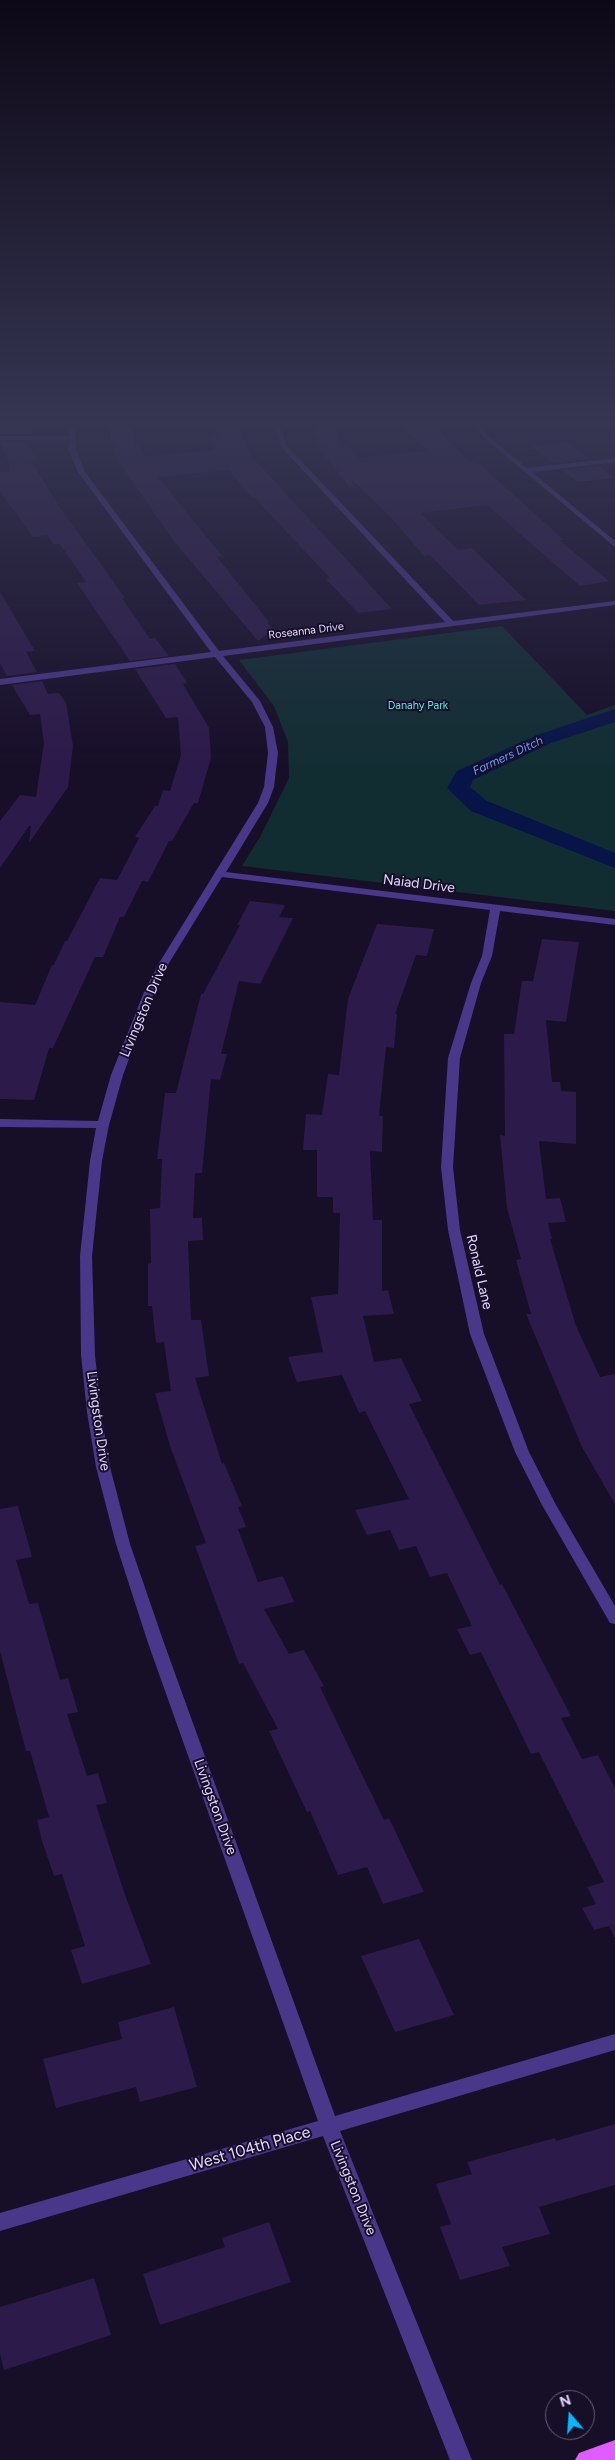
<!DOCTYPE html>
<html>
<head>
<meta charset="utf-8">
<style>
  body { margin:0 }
  #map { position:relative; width:615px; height:2460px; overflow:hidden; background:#170e28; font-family:Figtree,sans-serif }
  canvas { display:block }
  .north { position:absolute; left:545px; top:2390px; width:50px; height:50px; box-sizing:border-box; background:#170e28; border:1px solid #685e7e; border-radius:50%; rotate:342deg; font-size:14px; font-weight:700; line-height:20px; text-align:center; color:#e2d5ff }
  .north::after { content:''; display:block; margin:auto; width:18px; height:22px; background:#01b8ff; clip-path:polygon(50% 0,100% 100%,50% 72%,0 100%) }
</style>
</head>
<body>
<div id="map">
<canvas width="615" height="2460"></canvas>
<div class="north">N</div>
</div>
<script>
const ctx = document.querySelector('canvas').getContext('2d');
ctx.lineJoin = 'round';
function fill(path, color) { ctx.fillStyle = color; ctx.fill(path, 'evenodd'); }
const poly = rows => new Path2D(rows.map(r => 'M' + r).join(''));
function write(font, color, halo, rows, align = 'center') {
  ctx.font = font + ' Figtree,sans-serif'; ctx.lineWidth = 4; ctx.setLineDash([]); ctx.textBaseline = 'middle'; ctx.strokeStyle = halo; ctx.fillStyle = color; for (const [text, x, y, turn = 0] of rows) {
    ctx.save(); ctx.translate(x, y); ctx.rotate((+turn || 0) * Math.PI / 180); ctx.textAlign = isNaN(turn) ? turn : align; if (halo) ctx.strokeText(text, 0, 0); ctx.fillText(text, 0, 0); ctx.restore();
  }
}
fill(poly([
  [502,626,587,715,615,705,615,911,242,866,261,835,289,778,288,742,274,706,239,660]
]), '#112d32');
fill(poly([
  [615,709,615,722,551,743,473,780,470,787,487,801,615,853,615,868,471,811,447,788,457,771,537,735,615,709]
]), '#081448');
fill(poly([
  [0,426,35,426,30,434,0,434],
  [108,426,131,426,135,445,139,445,145,457,215,450,209,436,218,436,213,426,237,426,252,457,392,609,358,613,326,579,330,578,254,497,252,498,229,470,158,477,222,556,217,557,269,622,267,622,273,630,258,641,173,540,119,462,114,451],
  [312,426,335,426,341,447,348,446,358,458,427,451,401,426,433,426,436,431,441,431,447,440,469,461,475,460,564,540,559,540,609,581,580,586,487,505,420,513,458,550,472,548,526,600,479,605,430,555,424,556,393,520,352,480,353,486,350,488,319,448,321,448],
  [0,442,27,442,36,460,30,460,61,509,125,598,122,598,150,639,155,638,169,656,130,661,77,583,86,582,60,544,53,544,47,535,33,537,0,491,0,472,10,471,8,468,11,468],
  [568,442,590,459,553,463,531,446],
  [599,466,615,478,578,482,562,470],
  [0,592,35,651,26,652,37,672,7,676,0,663],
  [175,664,187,683,183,684,209,728,211,758,198,803,194,803,172,841,169,841,148,882,142,881,124,917,120,917,103,957,95,957,53,1048,49,1048,34,1100,0,1099,0,1002,35,1005,52,965,54,965,65,941,67,941,100,878,117,880,139,838,135,837,155,806,158,806,163,790,170,791,181,755,178,717,166,718,135,669],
  [42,681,48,694,59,693,66,703,73,746,68,787,29,843,31,826,29,826,0,868,0,821,20,795,36,797,44,743,40,714,30,715,12,685],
  [250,901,285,905,279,917,293,918,260,984,239,981,221,1054,227,1054,220,1080,211,1079,202,1173,195,1173,193,1218,202,1218,203,1240,188,1241,191,1320,201,1320,209,1376,195,1378,222,1464,224,1463,242,1506,238,1507,246,1527,238,1529,258,1582,283,1576,294,1602,264,1609,289,1654,304,1650,324,1686,320,1687,384,1820,389,1818,424,1892,383,1904,367,1867,338,1875,310,1811,307,1812,269,1731,278,1729,243,1663,239,1664,195,1546,206,1543,170,1446,155,1393,171,1391,164,1342,156,1343,152,1306,148,1306,148,1264,151,1263,150,1209,160,1208,162,1159,157,1159,165,1093,176,1093,201,994,203,994,240,925,237,925],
  [377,924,434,929,427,956,416,955,395,1014,397,1014,394,1048,386,1047,379,1116,383,1116,382,1152,370,1151,373,1220,382,1220,382,1291,388,1290,394,1314,363,1316,374,1362,401,1358,422,1401,409,1404,500,1585,502,1584,571,1716,561,1718,582,1759,598,1755,615,1788,615,1938,609,1926,594,1930,582,1908,596,1904,587,1887,604,1882,539,1752,531,1754,481,1652,470,1655,457,1629,472,1626,447,1573,430,1577,416,1546,399,1550,390,1530,367,1535,355,1510,409,1499,365,1411,359,1413,342,1375,297,1382,288,1357,323,1352,311,1297,338,1294,340,1213,333,1213,333,1197,317,1197,317,1150,303,1150,306,1114,322,1115,328,1074,339,1075,348,999],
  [542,939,579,942,566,1022,546,1020,552,1082,560,1082,561,1091,576,1092,576,1144,539,1141,546,1199,560,1198,566,1222,548,1223,552,1239,550,1239,576,1326,600,1377,615,1374,615,1504,582,1447,526,1314,531,1314,516,1260,521,1259,507,1208,500,1135,505,1136,504,1034,514,1034,522,981,533,981],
  [18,1506,32,1557,16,1560,29,1604,38,1603,60,1680,68,1678,78,1712,67,1714,87,1776,98,1773,107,1803,96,1805,124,1892,151,1964,82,1984,71,1950,85,1946,62,1874,54,1876,42,1841,37,1820,49,1817,30,1751,26,1751,0,1651,0,1509],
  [419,1939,454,2015,395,2032,361,1956],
  [174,2007,197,2087,140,2102,136,2087,56,2108,43,2059,122,2039,118,2022],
  [615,2124,615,2185,539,2207,550,2234,502,2247,510,2266,460,2280,440,2227,451,2224,436,2184,472,2174,467,2162,555,2138,556,2141],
  [269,2222,291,2282,160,2325,143,2274,225,2247,222,2238],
  [94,2278,111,2335,4,2370,0,2354,0,2307]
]), '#2c1a4a');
fill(poly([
  [69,426,75,426,76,449,85,472,219,651,445,622,282,448,274,426,280,426,287,446,453,621,615,601,615,605,223,656,260,701,273,727,278,753,274,787,268,803,226,872,615,919,615,925,500,911,492,956,481,983,460,1058,453,1167,460,1230,484,1334,529,1452,556,1505,615,1606,615,1624,610,1623,542,1505,515,1452,470,1334,448,1230,441,1167,448,1058,471,983,482,956,490,910,222,877,169,963,154,992,123,1075,109,1125,102,1161,92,1256,95,1355,101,1412,110,1467,130,1544,164,1643,335,2116,615,2034,615,2050,340,2131,472,2460,450,2460,323,2136,0,2231,0,2213,318,2121,148,1643,116,1544,96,1467,87,1412,81,1355,80,1256,90,1161,96,1128,0,1127,0,1119,98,1121,111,1075,144,992,159,963,258,803,264,787,268,753,265,727,252,702,215,657,0,685,0,679,211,652,78,472,68,449,69,440,0,440,0,436,69,436,69,426],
  [475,426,481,426,487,435,527,468,615,458,615,462,532,472,615,541,615,547,483,437,475,426]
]), '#493789');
fill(poly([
  [615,2440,615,2460,575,2460,579,2453,615,2440]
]), '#df5cff');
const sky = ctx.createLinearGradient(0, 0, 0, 770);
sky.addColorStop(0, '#0d0816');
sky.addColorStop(0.55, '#363653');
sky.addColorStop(1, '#36365300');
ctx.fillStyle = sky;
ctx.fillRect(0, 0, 615, 770);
write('11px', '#e2d5ff', '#170e28', [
  ["Roseanna Drive",306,631,-7]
]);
write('11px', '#5be5dc', '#170e28', [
  ["Danahy Park",418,706]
]);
write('italic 12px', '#639bff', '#170e28', [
  ["Farmers Ditch",508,756,-25]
]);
write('14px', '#e2d5ff', '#170e28', [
  ["Naiad Drive",419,884,7],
  ["Livingston Drive",144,1010,-67],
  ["Ronald Lane",479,1272,77],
  ["Livingston Drive",98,1421,82],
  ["Livingston Drive",215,1807,70],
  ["Livingston Drive",353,2188,68]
]);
write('16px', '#e2d5ff', '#170e28', [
  ["West 104th Place",250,2149,-16]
]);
</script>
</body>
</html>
